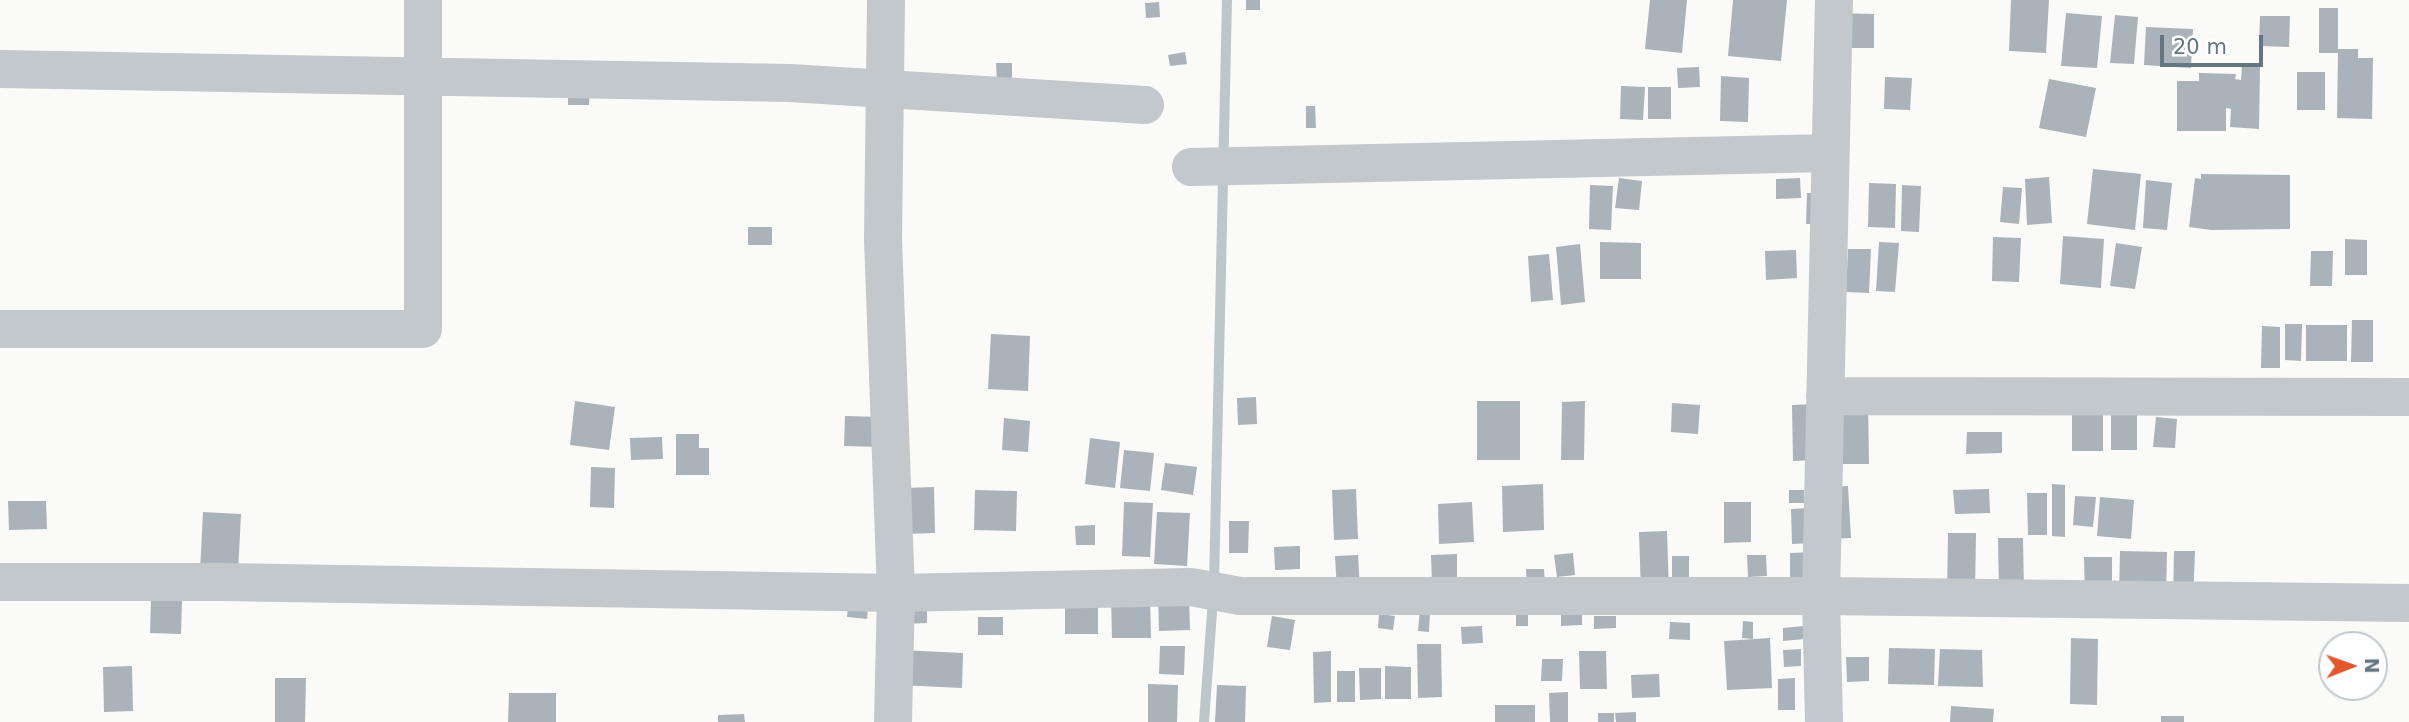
<!DOCTYPE html>
<html>
<head>
<meta charset="utf-8">
<style>
  body { margin:0 }
  #map { position:relative; width:2409px; height:722px; overflow:hidden; background:#fafaf8; font-family:"DejaVu Sans",sans-serif }
  canvas { display:block }
  .north { position:absolute; left:2318px; top:631px; width:70px; height:70px; box-sizing:border-box; background:#fff; border:2px solid #c1c8cd; border-radius:50%; rotate:89deg; font-size:19px; font-weight:700; line-height:28px; text-align:center; color:#657683 }
  .north::after { content:''; display:block; margin:auto; width:24px; height:32px; background:#e4572e; clip-path:polygon(50% 0,100% 100%,50% 72%,0 100%) }
  .scale { position:absolute; left:2160px; top:35px; width:103px; height:32px; box-sizing:border-box; border:4px solid #657683; border-top:0; padding-left:9px; font-size:21px; line-height:24px; white-space:nowrap; color:#657683; -webkit-text-stroke:5px #fff; paint-order:stroke }
</style>
</head>
<body>
<div id="map">
<canvas width="2409" height="722"></canvas>
<div class="north">N</div>
<div class="scale">20 m</div>
</div>
<script>
const ctx = document.querySelector('canvas').getContext('2d');
ctx.lineJoin = 'round';
const poly = rows => new Path2D(rows.map(r => 'M' + r).join(''));
function stroke(path, color, width, dash) { ctx.strokeStyle = color; ctx.lineWidth = width; ctx.lineCap = dash ? 'butt' : 'round'; ctx.setLineDash(dash || []); ctx.stroke(path); }
function fill(path, color) { ctx.fillStyle = color; ctx.fill(path, 'evenodd'); }
stroke(poly([
  [1214,583,1227,0],
  [1204,722,1213,599]
]), '#bbc7cb', 10);
fill(poly([
  [1246,0,1260,0,1260,10,1246,10],
  [1650,0,1687,0,1682,53,1645,49],
  [1733,0,1787,0,1781,61,1728,56],
  [2011,0,2049,0,2046,53,2009,51],
  [1159,2,1160,17,1146,18,1145,3],
  [2319,8,2338,8,2338,49,2358,49,2358,58,2373,58,2372,119,2337,118,2338,53,2319,53],
  [1838,13,1874,14,1874,48,1838,48],
  [2066,13,2102,16,2097,68,2061,66],
  [2115,15,2138,17,2134,64,2110,63],
  [2260,16,2290,16,2289,47,2259,46],
  [2146,27,2193,29,2191,68,2144,65],
  [1185,52,1187,64,1170,66,1168,55],
  [996,63,1012,63,1012,82,997,82],
  [2242,66,2260,67,2259,129,2230,127,2231,109,2226,108,2226,131,2177,131,2177,81,2199,81,2199,73,2236,74,2235,79,2241,80],
  [1699,67,1700,87,1678,88,1677,68],
  [2297,72,2325,72,2325,110,2297,110],
  [1721,76,1749,78,1748,122,1720,121],
  [1885,77,1912,78,1910,110,1884,109],
  [2049,79,2096,88,2086,137,2039,128],
  [568,86,590,86,589,105,568,105],
  [1621,86,1645,87,1643,120,1620,119],
  [1648,87,1671,87,1671,119,1648,119],
  [1306,106,1315,106,1316,128,1306,128],
  [2093,169,2141,174,2135,230,2087,224],
  [2201,174,2290,175,2290,229,2211,230,2189,227,2195,178,2201,179],
  [2049,177,2052,223,2027,225,2025,179],
  [1619,178,1642,181,1639,210,1615,208],
  [1800,178,1801,198,1776,199,1776,179],
  [2146,180,2172,183,2167,230,2143,228],
  [1869,183,1896,184,1895,228,1868,227],
  [1590,185,1613,186,1611,230,1589,229],
  [1902,185,1921,186,1919,232,1901,231],
  [2003,187,2022,188,2019,224,2000,222],
  [1807,193,1822,193,1821,224,1806,224],
  [748,227,772,227,772,245,748,245],
  [2063,236,2104,239,2101,288,2060,284],
  [1993,237,2021,238,2019,282,1992,281],
  [2345,239,2367,240,2367,275,2345,275],
  [1600,242,1641,243,1641,279,1600,279],
  [1879,242,1899,243,1895,292,1876,291],
  [2116,243,2142,247,2135,289,2110,286],
  [1580,244,1585,302,1561,305,1556,247],
  [1848,249,1871,249,1869,293,1846,292],
  [1796,250,1797,278,1766,280,1765,251],
  [2311,251,2333,251,2332,286,2310,286],
  [1549,254,1553,300,1531,302,1528,256],
  [2352,320,2373,320,2373,362,2351,362],
  [2285,324,2302,324,2301,361,2285,360],
  [2306,325,2347,325,2347,361,2306,361],
  [2262,326,2280,327,2280,368,2261,368],
  [991,334,1030,336,1028,391,988,389],
  [1256,397,1257,424,1238,425,1237,398],
  [575,401,615,407,609,450,570,445],
  [1477,401,1520,401,1520,460,1477,460],
  [1585,401,1584,460,1561,460,1562,402],
  [1868,401,1869,464,1843,464,1842,402],
  [1672,403,1700,405,1698,434,1671,432],
  [1814,404,1815,460,1793,461,1792,405],
  [2072,406,2103,406,2103,451,2072,451],
  [2111,406,2137,406,2137,450,2111,450],
  [845,416,880,417,879,447,844,446],
  [2156,417,2177,419,2175,448,2153,447],
  [1004,418,1030,421,1028,452,1002,450],
  [1967,432,2002,432,2002,453,1966,454],
  [676,434,699,434,699,448,709,448,709,475,676,475],
  [662,437,663,459,631,460,630,438],
  [1090,438,1120,442,1115,488,1085,484],
  [1124,450,1154,453,1150,491,1120,488],
  [1165,463,1197,467,1193,495,1161,490],
  [591,467,615,468,614,508,590,507],
  [1543,484,1544,530,1503,532,1502,486],
  [2052,484,2065,485,2065,537,2052,536],
  [1848,486,1851,538,1828,539,1826,487],
  [934,487,935,533,904,534,904,488],
  [1356,489,1358,539,1334,540,1332,490],
  [1989,489,1990,513,1955,514,1953,490],
  [975,490,1017,491,1016,531,974,530],
  [1789,490,1804,490,1804,503,1789,503],
  [2027,493,2047,493,2047,535,2028,535],
  [2075,496,2096,497,2093,527,2073,525],
  [2100,497,2134,500,2131,539,2097,536],
  [8,501,46,501,47,529,9,530],
  [1124,502,1153,503,1150,557,1122,556],
  [1472,502,1474,542,1439,544,1438,504],
  [1724,502,1751,502,1751,542,1724,543],
  [1810,508,1811,543,1792,544,1791,509],
  [203,512,241,514,238,573,200,571],
  [1157,512,1190,513,1187,566,1154,564],
  [1229,521,1249,521,1248,553,1229,553],
  [1095,525,1095,545,1076,545,1075,526],
  [1667,531,1669,592,1641,593,1639,532],
  [1948,533,1976,533,1975,593,1947,593],
  [1998,538,2023,538,2024,594,1999,594],
  [1300,546,1300,569,1275,570,1274,547],
  [2120,551,2167,552,2166,596,2119,596],
  [2174,551,2195,551,2193,600,2173,599],
  [1817,552,1817,594,1790,595,1790,553],
  [1573,553,1575,575,1557,577,1554,555],
  [1457,554,1457,583,1432,584,1431,555],
  [1358,555,1360,589,1337,590,1335,556],
  [1747,555,1766,555,1767,576,1748,577],
  [1672,556,1689,556,1689,581,1672,581],
  [2084,557,2112,557,2112,598,2085,598],
  [1526,569,1544,569,1545,586,1527,587],
  [1098,595,1098,634,1065,634,1065,596],
  [1158,595,1189,595,1190,630,1159,631],
  [1111,596,1150,596,1151,638,1112,638],
  [849,597,869,598,867,619,847,617],
  [927,598,927,623,902,624],
  [151,599,182,600,181,634,150,633],
  [1420,610,1430,611,1429,632,1418,631],
  [1582,613,1582,625,1561,626,1561,614],
  [1379,614,1395,616,1393,630,1378,628],
  [1516,614,1528,614,1528,626,1516,626],
  [1272,616,1295,620,1290,650,1267,647],
  [1594,616,1616,616,1616,628,1594,629],
  [978,617,1003,617,1003,635,978,635],
  [1743,621,1753,622,1753,639,1742,638],
  [1670,622,1690,623,1690,640,1669,639],
  [1482,626,1483,643,1462,644,1461,627],
  [1803,626,1804,639,1783,641,1783,628],
  [1770,638,1772,688,1727,690,1724,641],
  [2071,638,2098,639,2097,705,2070,704],
  [1417,644,1441,644,1442,697,1418,698],
  [1160,646,1185,646,1184,675,1159,674],
  [1889,648,1935,649,1934,685,1888,684],
  [1801,649,1801,666,1784,667,1783,650],
  [1940,649,1982,650,1983,687,1938,686],
  [900,650,963,653,962,688,899,685],
  [1331,651,1331,702,1314,703,1313,652],
  [1579,651,1606,651,1607,689,1580,689],
  [1846,657,1869,657,1869,681,1847,682],
  [1542,659,1563,659,1562,681,1541,681],
  [132,666,133,711,104,712,103,667],
  [1385,666,1411,667,1411,699,1385,699],
  [1359,668,1381,668,1381,699,1360,700],
  [1337,671,1355,671,1355,702,1337,702],
  [1659,674,1660,697,1632,698,1631,675],
  [275,678,306,678,305,722,275,722],
  [1795,678,1795,710,1778,710,1778,679],
  [1148,684,1178,685,1177,722,1148,722],
  [1217,685,1246,686,1245,722,1215,722],
  [1568,692,1568,722,1550,722,1549,693],
  [509,693,556,693,556,722,508,722],
  [1495,705,1535,705,1535,722,1495,722],
  [1951,706,1994,709,1993,722,1950,722],
  [1636,712,1636,722,1616,722,1615,713],
  [1598,713,1614,713,1614,722,1598,722],
  [744,714,745,722,718,722,718,715],
  [2161,716,2184,716,2184,722,2161,722]
]), '#aab3b9');
stroke(poly([
  [886,0,883,239,896,593,893,722],
  [0,69,790,83,1145,105],
  [1191,167,1830,153],
  [0,329,423,329,423,0],
  [1825,396,2409,397],
  [0,582,221,582,896,593,1191,587,1240,596,1821,596,2409,603],
  [1824,722,1821,596,1834,0]
]), '#c3c8cc', 38);
</script>
</body>
</html>
